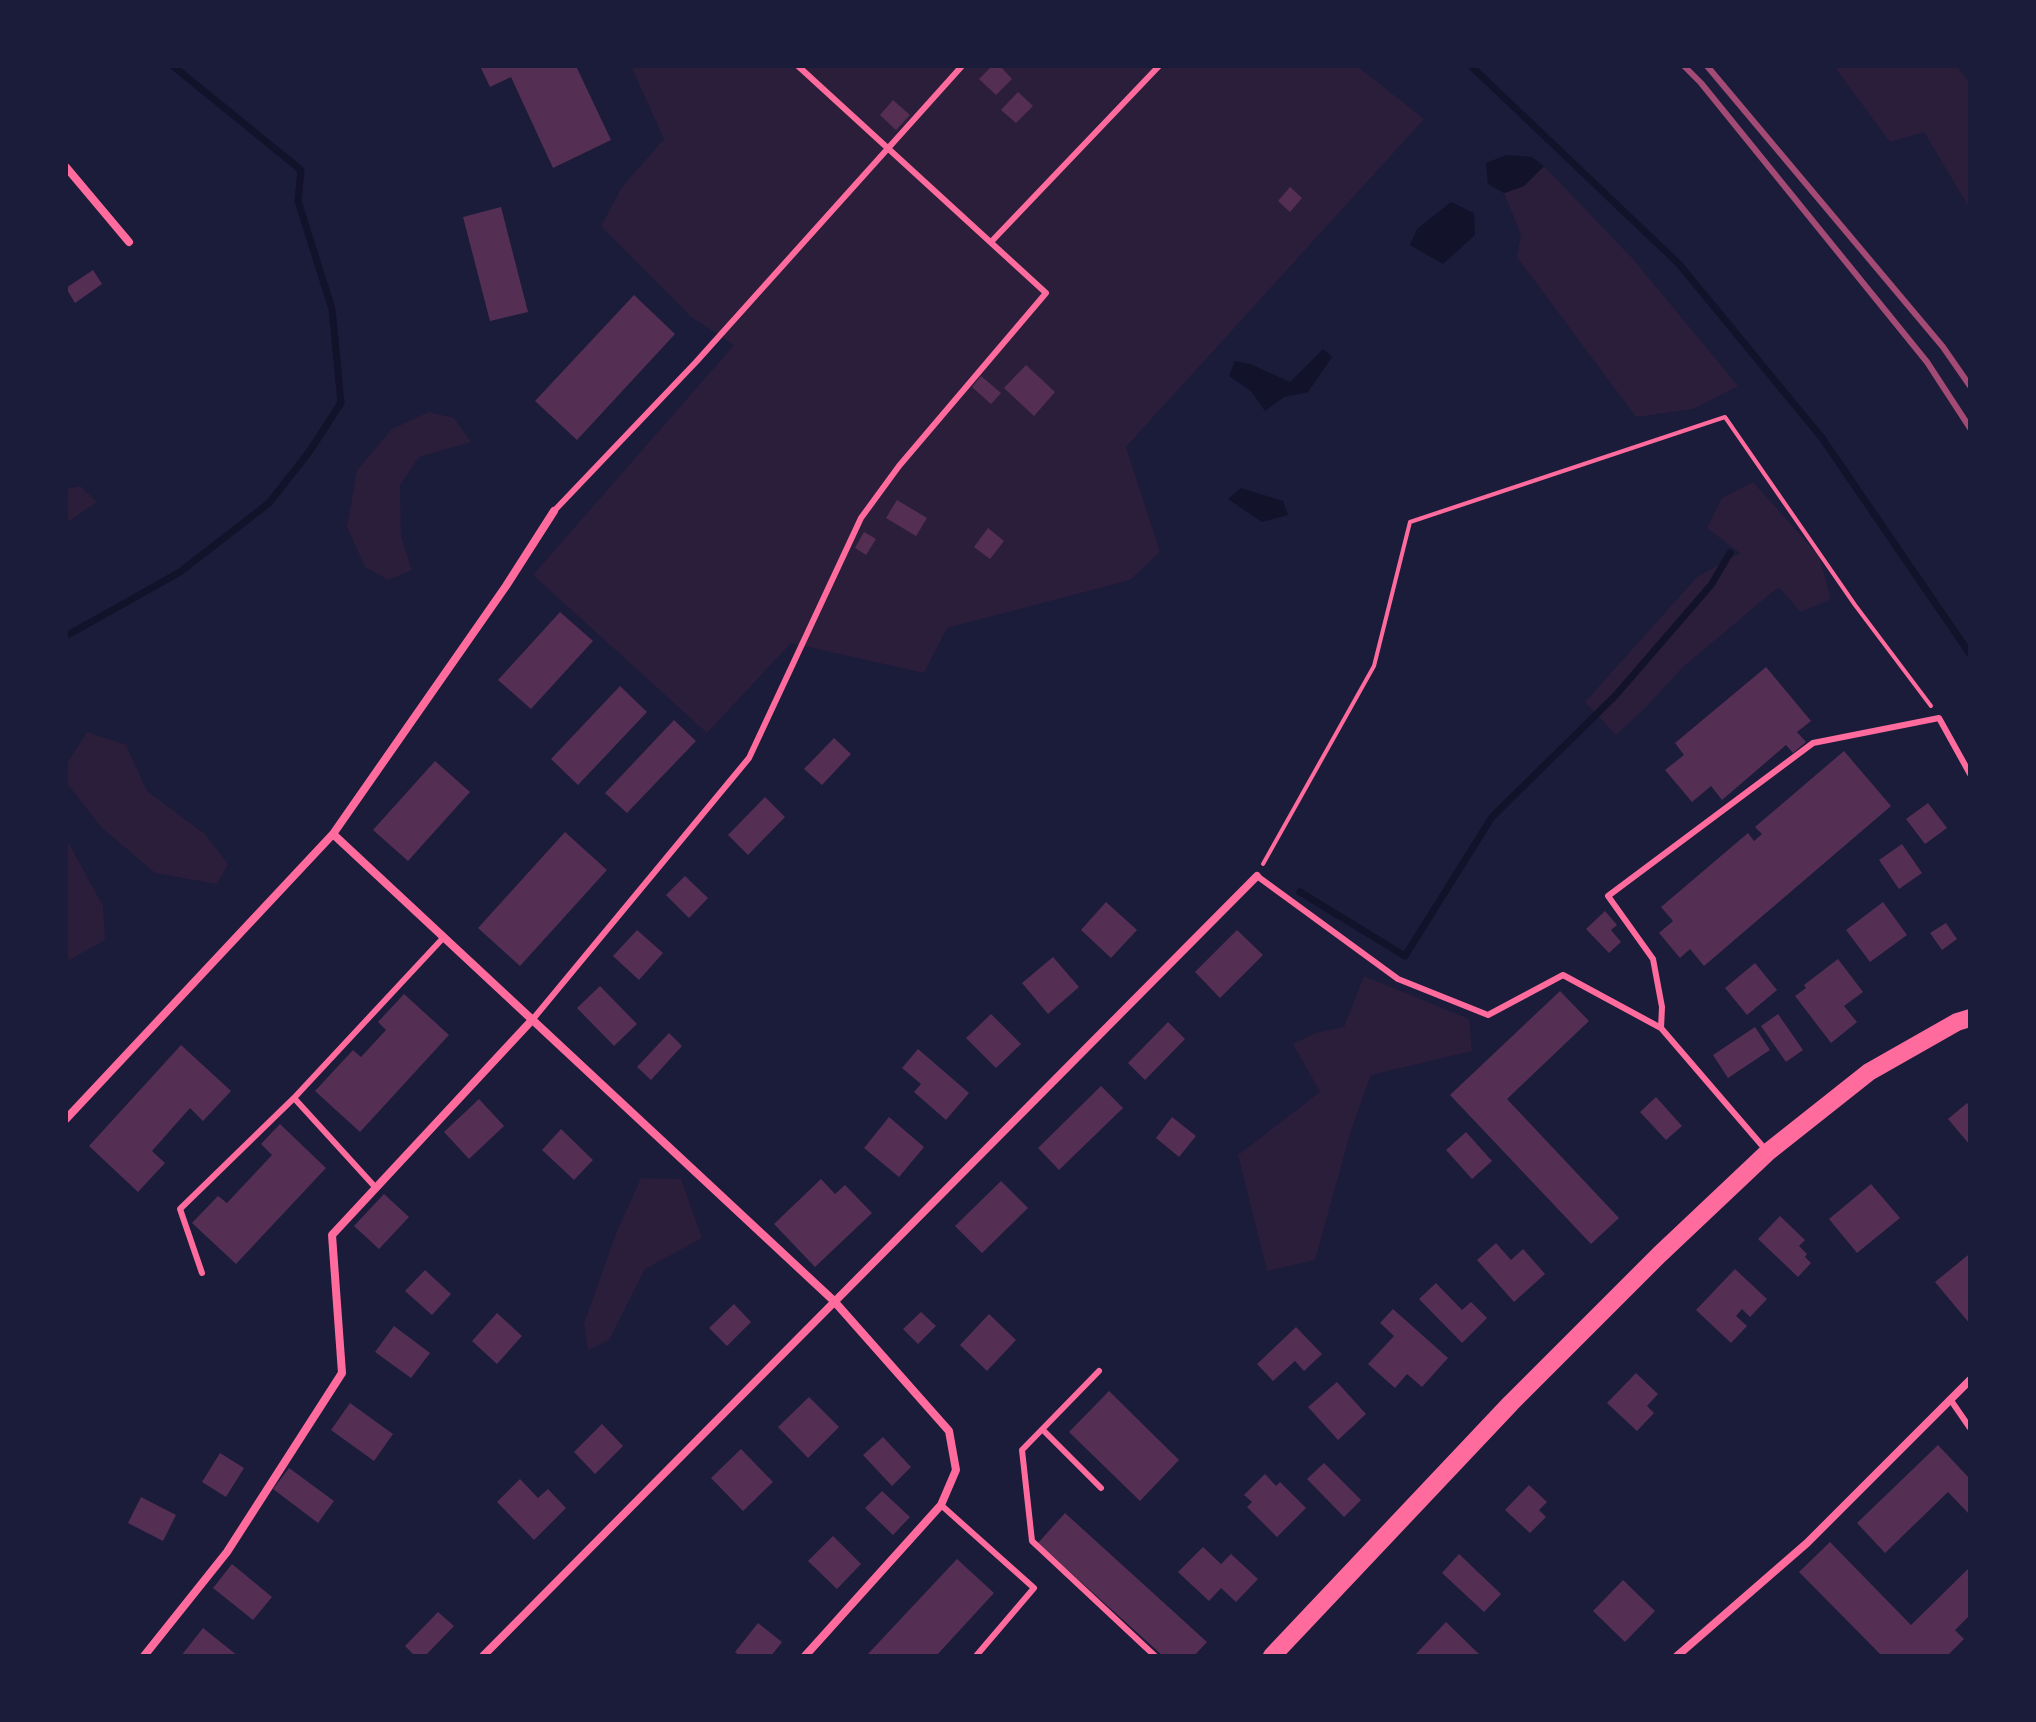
<!DOCTYPE html>
<html>
<head>
<meta charset="utf-8">
<style>
  body { margin:0 }
  #map { position:relative; width:2036px; height:1722px; overflow:hidden; background:#1b1b3a; font-family:Rubik,sans-serif }
  canvas { display:block }
  .frame { position:absolute; inset:0; border:68px solid #1b1b3a; pointer-events:none }
</style>
</head>
<body>
<div id="map">
<canvas width="2036" height="1722"></canvas>
<div class="frame"></div>
</div>
<script>
const ctx = document.querySelector('canvas').getContext('2d');
ctx.lineJoin = 'round';
function fill(path, color) { ctx.fillStyle = color; ctx.fill(path, 'evenodd'); }
const poly = rows => new Path2D(rows.map(r => 'M' + r).join(''));
function stroke(path, color, width, dash) { ctx.strokeStyle = color; ctx.lineWidth = width; ctx.lineCap = dash ? 'butt' : 'round'; ctx.setLineDash(dash || []); ctx.stroke(path); }
fill(poly([
  [631,66,1357,66,1424,119,1126,447,1160,552,1130,580,947,628,924,673,791,643,707,733,533,575,734,345,690,316,601,226,622,187,664,139],
  [1834,66,1957,66,1970,84,1970,209,1924,132,1890,142],
  [1544,166,1633,259,1738,386,1693,409,1636,417,1517,257,1521,235,1504,193,1524,186],
  [429,412,454,418,471,442,419,457,400,485,401,536,412,570,388,580,365,567,347,527,357,470,392,429],
  [1753,482,1819,556,1831,599,1801,612,1779,588,1776,589,1683,667,1646,707,1616,735,1585,702,1697,577,1740,553,1707,528,1722,498],
  [80,486,97,502,66,523,66,489],
  [87,732,126,745,147,791,205,834,228,864,217,884,155,873,101,827,66,782,66,765],
  [66,838,103,906,105,940,66,962],
  [1364,976,1469,1019,1472,1051,1371,1075,1352,1127,1315,1260,1267,1271,1238,1155,1320,1092,1293,1044,1315,1033,1344,1027],
  [641,1178,681,1179,702,1238,645,1269,609,1340,588,1350,584,1324,617,1231]
]), '#2a1e3b');
fill(poly([
  [1507,155,1532,157,1544,166,1524,186,1504,193,1488,184,1486,163],
  [1451,202,1474,213,1475,235,1443,264,1410,245,1417,229],
  [1323,349,1332,357,1308,392,1284,397,1265,411,1251,391,1229,376,1235,361,1250,364,1290,382],
  [1241,488,1283,501,1288,515,1262,522,1228,499]
]), '#12122b');
stroke(poly([
  [1471,66,1679,264,1822,438,1970,654],
  [66,636,180,572,269,503,309,452,341,403,332,309,298,201,301,170,173,66],
  [1300,892,1405,956,1492,817,1615,696,1711,585,1730,553]
]), '#12122b', 7);
fill(poly([
  [480,66,576,66,611,140,553,168,511,77,490,87],
  [992,66,1000,66,1012,79,996,95,979,79],
  [1018,92,1033,106,1016,123,1001,110],
  [893,100,910,115,896,130,880,115],
  [1290,187,1302,198,1290,212,1278,201],
  [501,207,528,312,490,321,463,217],
  [93,270,102,284,75,303,66,288],
  [634,295,675,334,577,440,535,401],
  [1026,365,1055,392,1034,416,1004,388],
  [981,376,1001,393,991,404,972,387],
  [897,500,927,518,916,536,886,518],
  [988,528,1004,541,990,559,974,547],
  [864,532,876,539,866,555,855,548],
  [560,612,593,641,531,709,498,680],
  [1766,667,1811,721,1797,732,1806,742,1793,753,1786,745,1722,800,1711,786,1692,802,1665,770,1684,755,1675,743],
  [620,686,647,712,578,785,551,759],
  [674,720,696,741,627,813,605,793],
  [834,738,851,754,822,785,804,769],
  [1844,751,1891,806,1704,966,1690,949,1680,958,1659,933,1673,921,1661,907,1748,833,1754,841,1762,834,1755,827],
  [435,761,470,792,408,861,373,830],
  [765,797,785,817,748,855,728,835],
  [1928,803,1947,828,1925,844,1906,819],
  [565,832,607,870,520,966,478,928],
  [1902,844,1922,873,1899,889,1879,860],
  [685,876,708,898,689,918,666,895],
  [1106,902,1137,930,1111,958,1081,930],
  [1883,902,1907,935,1870,962,1846,930],
  [1605,911,1617,925,1611,930,1621,942,1609,953,1586,929],
  [1946,923,1957,939,1942,950,1930,933],
  [637,930,663,953,639,980,613,956],
  [1237,930,1263,955,1220,998,1195,972],
  [1053,957,1079,987,1048,1014,1022,983],
  [1838,959,1863,992,1844,1006,1857,1022,1831,1043,1795,996,1806,988,1804,985],
  [1755,963,1777,990,1747,1015,1725,988],
  [600,986,637,1024,614,1046,577,1008],
  [1560,991,1589,1021,1507,1099,1619,1218,1591,1244,1450,1095],
  [404,994,449,1035,360,1132,315,1091,353,1050,361,1057,386,1030,378,1022],
  [991,1014,1021,1044,996,1068,966,1038],
  [1778,1014,1803,1050,1786,1062,1761,1026],
  [1168,1022,1185,1039,1145,1080,1128,1063],
  [1755,1027,1770,1050,1728,1078,1713,1055],
  [669,1033,682,1046,651,1080,637,1067],
  [181,1045,231,1091,203,1121,190,1108,152,1151,165,1163,138,1192,89,1146],
  [918,1049,969,1093,946,1120,914,1092,921,1084,902,1068],
  [1101,1086,1123,1108,1059,1170,1038,1148],
  [1656,1097,1682,1126,1666,1140,1640,1112],
  [479,1099,504,1126,469,1159,444,1132],
  [1967,1103,1970,1106,1970,1145,1948,1119],
  [889,1117,924,1147,899,1177,864,1148],
  [1172,1117,1196,1136,1179,1157,1156,1138],
  [280,1124,326,1168,236,1264,192,1223,218,1196,227,1203,272,1155,261,1144],
  [561,1129,593,1160,574,1180,542,1150],
  [1466,1132,1492,1161,1472,1179,1446,1150],
  [821,1179,835,1194,845,1185,872,1213,815,1267,774,1224],
  [1001,1181,1028,1208,982,1253,955,1226],
  [1871,1184,1900,1218,1857,1253,1829,1219],
  [384,1194,409,1217,379,1249,354,1226],
  [1780,1216,1805,1240,1799,1246,1807,1254,1805,1257,1811,1263,1798,1277,1758,1239],
  [1496,1243,1511,1260,1523,1249,1545,1274,1514,1302,1477,1260],
  [1968,1255,1970,1257,1970,1324,1935,1282],
  [1735,1269,1767,1299,1750,1317,1742,1309,1736,1316,1747,1326,1731,1343,1696,1310],
  [425,1270,451,1294,432,1315,405,1291],
  [1436,1283,1462,1310,1471,1302,1487,1318,1462,1343,1419,1299],
  [734,1304,751,1322,727,1346,709,1328],
  [1393,1309,1448,1358,1422,1387,1407,1374,1395,1388,1368,1364,1394,1336,1380,1323],
  [921,1312,936,1326,918,1344,903,1329],
  [497,1313,522,1336,497,1364,472,1341],
  [989,1314,1016,1340,987,1371,960,1345],
  [394,1326,430,1353,411,1378,375,1352],
  [1296,1327,1322,1354,1304,1371,1295,1361,1273,1381,1257,1364],
  [1636,1373,1658,1394,1647,1406,1654,1413,1637,1431,1607,1403],
  [1337,1382,1366,1414,1338,1440,1308,1407],
  [1109,1391,1179,1460,1140,1501,1069,1432],
  [809,1397,839,1427,808,1458,778,1427],
  [350,1403,393,1434,374,1461,331,1430],
  [602,1424,623,1446,595,1474,574,1452],
  [883,1437,911,1467,892,1486,863,1455],
  [1938,1445,1970,1479,1970,1515,1948,1492,1885,1553,1857,1523],
  [741,1449,773,1482,743,1511,711,1478],
  [220,1453,244,1468,226,1497,202,1482],
  [1324,1463,1361,1500,1344,1517,1307,1479],
  [289,1468,334,1501,318,1523,273,1489],
  [1265,1474,1276,1486,1280,1482,1306,1508,1277,1537,1247,1507,1252,1502,1244,1495],
  [520,1479,538,1498,548,1489,566,1508,534,1540,497,1502],
  [1529,1485,1547,1502,1539,1510,1546,1517,1530,1533,1505,1510],
  [882,1491,910,1517,893,1535,865,1508],
  [141,1497,176,1515,163,1541,128,1523],
  [1065,1513,1207,1642,1194,1656,1163,1656,1038,1543],
  [833,1536,861,1564,837,1589,808,1561],
  [1830,1542,1911,1625,1970,1567,1970,1615,1955,1630,1964,1639,1947,1656,1882,1656,1799,1572],
  [1203,1547,1221,1564,1231,1554,1258,1579,1236,1602,1221,1588,1209,1601,1178,1572],
  [1459,1554,1501,1594,1484,1612,1442,1573],
  [957,1559,994,1593,936,1656,866,1656],
  [232,1564,272,1597,253,1620,213,1588],
  [1623,1580,1655,1611,1625,1642,1593,1611],
  [438,1612,454,1626,425,1656,415,1656,405,1646],
  [1446,1622,1481,1656,1414,1656],
  [758,1623,782,1642,771,1656,740,1656,735,1652],
  [203,1628,238,1656,181,1656]
]), '#542f53');
stroke(poly([
  [1263,864,1374,666,1410,522,1725,417,1855,605,1931,706]
]), '#ff6b9d', 4);
stroke(poly([
  [991,242,1159,66],
  [554,511,696,362,962,66],
  [1257,876,1398,979,1488,1015,1563,975,1661,1028,1765,1149],
  [533,1019,749,758,861,518,899,466,1046,293,798,66],
  [1661,1028,1662,1007,1653,959,1608,896,1813,743,1939,718,1970,774],
  [294,1098,376,1188],
  [202,1273,180,1209,294,1098,444,937],
  [1099,1371,1022,1450,1032,1541,1155,1656],
  [1950,1399,1970,1428],
  [1043,1430,1101,1488],
  [941,1505,1034,1588,976,1656]
]), '#ff6b9d', 6);
stroke(poly([
  [66,167,129,242],
  [333,834,834,1301,949,1431,956,1470,941,1505,805,1656],
  [66,1119,333,834,506,586,554,511],
  [144,1656,227,1552,342,1373,332,1235,533,1019],
  [483,1656,1257,876],
  [1677,1656,1807,1543,1970,1380]
]), '#ff6b9d', 8);
stroke(poly([
  [1272,1656,1511,1403,1659,1255,1768,1152,1869,1072,1957,1022,1970,1018]
]), '#ff6b9d', 18);
stroke(poly([
  [1684,66,1701,83,1927,362,1970,428],
  [1707,66,1943,347,1970,386]
]), '#a44b75', 6);
</script>
</body>
</html>
